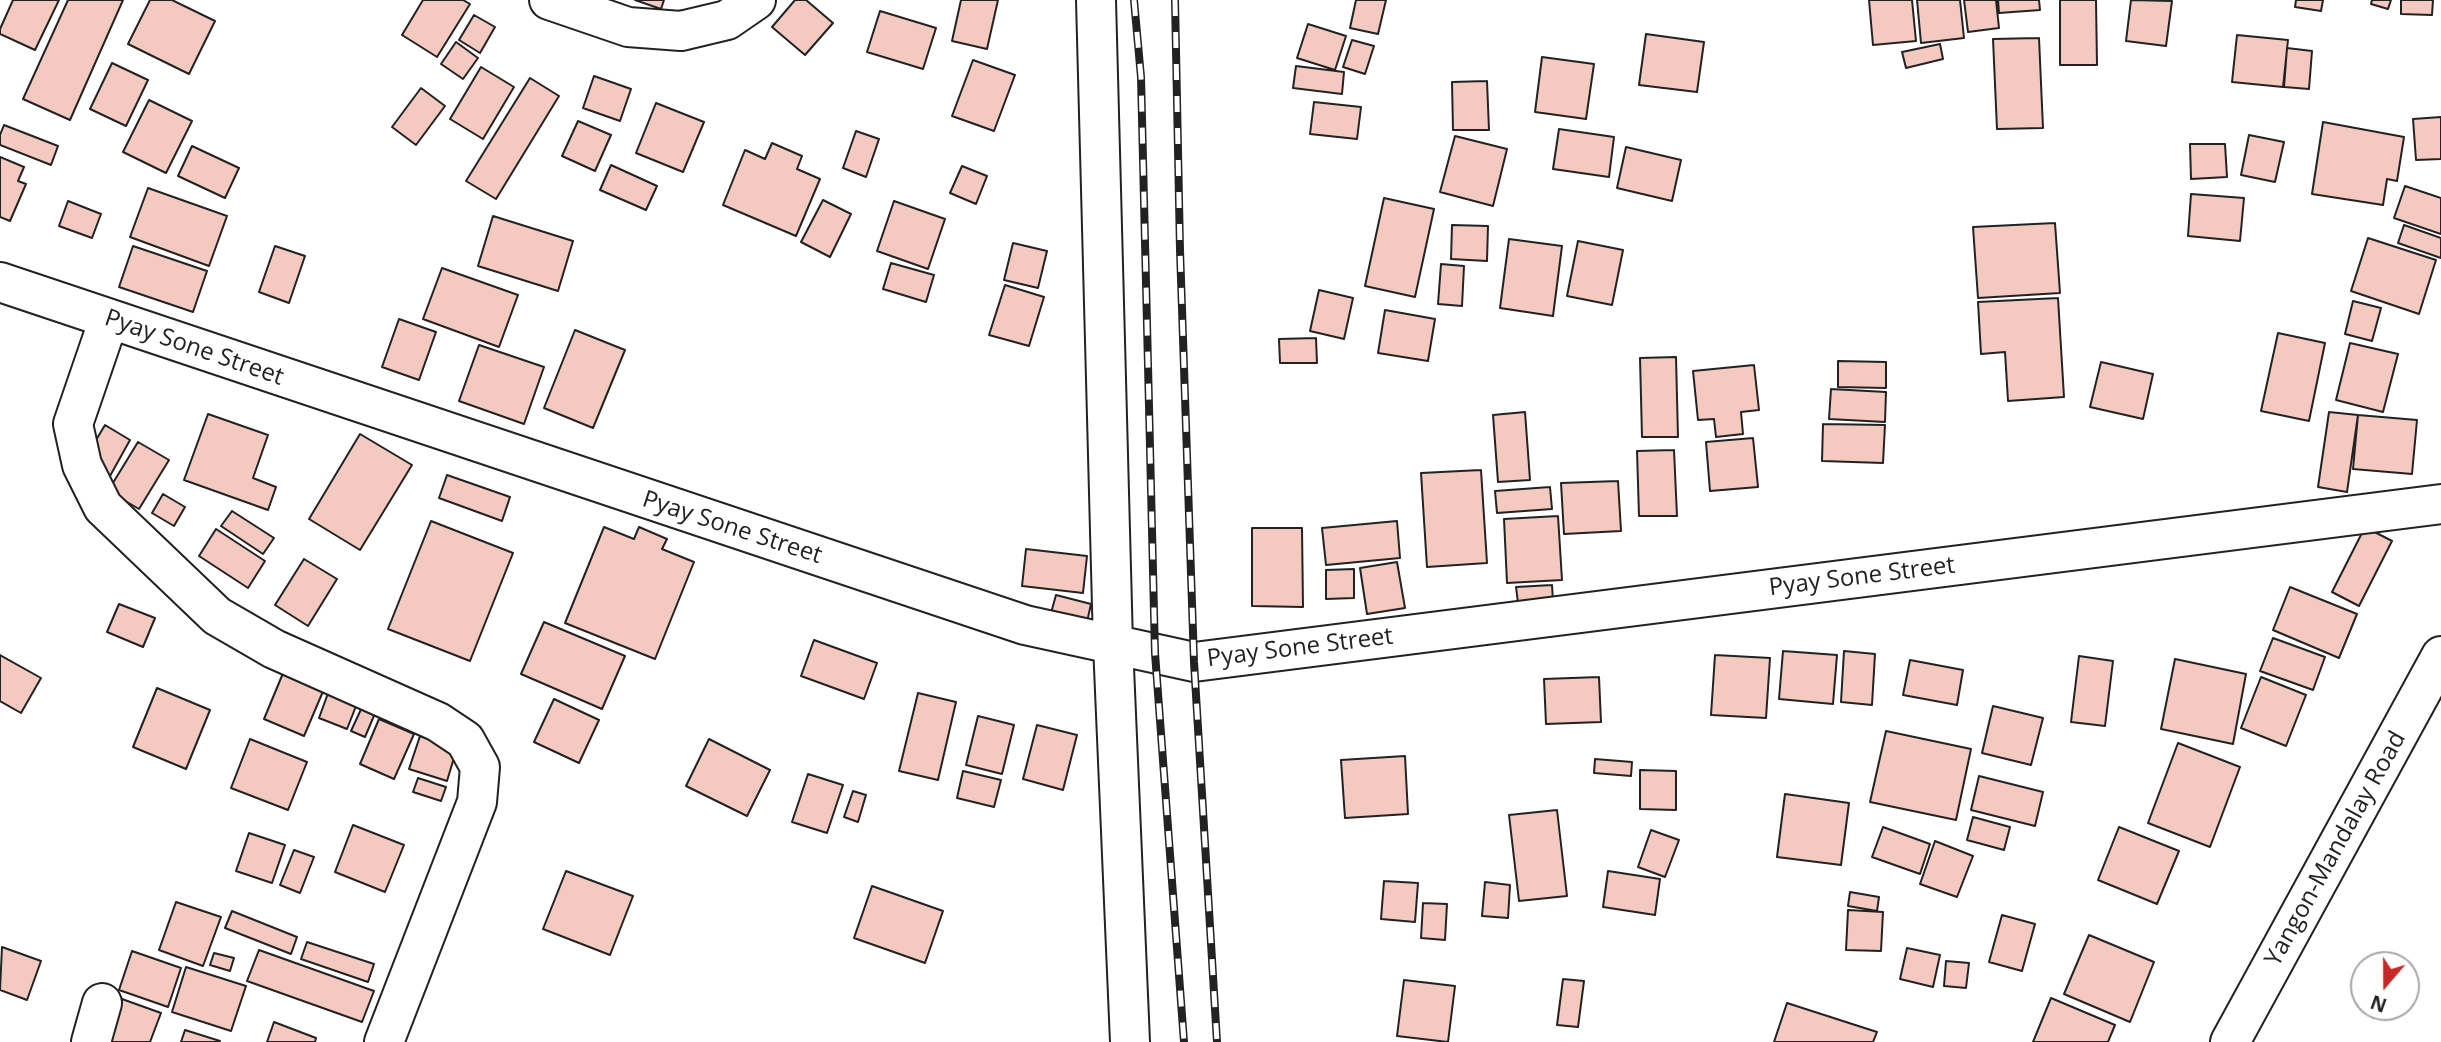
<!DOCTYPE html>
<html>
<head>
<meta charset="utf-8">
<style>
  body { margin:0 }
  #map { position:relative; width:2441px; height:1042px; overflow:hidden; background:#fff; font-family:"Open Sans",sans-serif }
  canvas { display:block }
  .north { position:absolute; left:2350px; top:951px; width:70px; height:70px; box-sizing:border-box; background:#fff; border:2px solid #a7a7a7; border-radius:50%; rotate:200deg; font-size:19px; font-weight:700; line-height:28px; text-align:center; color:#222 }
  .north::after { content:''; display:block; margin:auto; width:24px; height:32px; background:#c62828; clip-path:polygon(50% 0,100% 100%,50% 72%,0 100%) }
</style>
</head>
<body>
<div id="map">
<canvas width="2441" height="1042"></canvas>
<div class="north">N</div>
</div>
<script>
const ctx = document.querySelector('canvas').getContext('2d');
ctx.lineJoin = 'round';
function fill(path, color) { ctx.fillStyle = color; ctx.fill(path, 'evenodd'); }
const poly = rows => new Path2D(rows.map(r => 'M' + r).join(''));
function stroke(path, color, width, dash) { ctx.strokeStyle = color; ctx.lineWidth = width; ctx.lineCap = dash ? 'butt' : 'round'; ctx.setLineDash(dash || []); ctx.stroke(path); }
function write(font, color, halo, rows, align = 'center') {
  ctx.font = font + ' "Open Sans",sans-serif'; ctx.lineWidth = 5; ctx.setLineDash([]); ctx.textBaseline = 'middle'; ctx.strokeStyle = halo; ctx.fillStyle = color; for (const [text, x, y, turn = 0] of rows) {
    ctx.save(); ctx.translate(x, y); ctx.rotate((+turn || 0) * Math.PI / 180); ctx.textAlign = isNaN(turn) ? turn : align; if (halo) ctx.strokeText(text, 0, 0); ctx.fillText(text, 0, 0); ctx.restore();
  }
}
const building = poly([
  [13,0,59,0,35,50,0,34,0,29,13,0],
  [68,0,123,0,70,120,23,99,68,0],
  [150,0,172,0,215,21,189,74,128,44,150,0],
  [423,0,463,0,470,4,437,57,402,35,423,0],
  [635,0,664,0,661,9,635,0],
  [795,0,806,0,833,23,805,55,772,27,795,0],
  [961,0,998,0,987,49,952,41,961,0],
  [1356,0,1386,0,1378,34,1350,28,1356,0],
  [1869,0,1912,0,1916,41,1873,45,1869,0],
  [1917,0,1960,0,1964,38,1921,43,1917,0],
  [1964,0,1996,0,1999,28,1968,32,1964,0],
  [1998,0,2039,0,2040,10,1999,13,1998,0],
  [2060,0,2096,0,2097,65,2060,65,2060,0],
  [2131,0,2172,1,2166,46,2126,41,2131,0],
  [2296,0,2323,0,2321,11,2295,7,2296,0],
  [2372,0,2391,0,2388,9,2371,4,2372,0],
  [2401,0,2433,0,2432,15,2401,14,2401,0],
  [880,11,936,28,923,69,867,52,880,11],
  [474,15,495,27,480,53,459,40,474,15],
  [1308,24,1346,36,1335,70,1297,58,1308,24],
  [1646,34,1704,42,1697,92,1639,85,1646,34],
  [2237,35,2288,40,2283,87,2232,82,2237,35],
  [2039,38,2043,128,1997,129,1993,39,2039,38],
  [1352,40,1374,46,1365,74,1343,67,1352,40],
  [456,42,478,58,463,79,441,64,456,42],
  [1940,44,1943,59,1906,68,1902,52,1940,44],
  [2287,48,2312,51,2309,89,2284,87,2287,48],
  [1542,57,1594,64,1586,119,1535,112,1542,57],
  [973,60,1015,75,994,131,952,116,973,60],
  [112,63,148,80,126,126,90,109,112,63],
  [1296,66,1344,72,1342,94,1293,88,1296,66],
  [481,67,514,87,483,139,450,119,481,67],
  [594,76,631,89,620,121,583,108,594,76],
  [530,78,559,96,496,199,466,181,530,78],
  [1487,81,1489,130,1453,130,1452,82,1487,81],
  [421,88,445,106,416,145,392,127,421,88],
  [149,100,192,121,166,173,123,152,149,100],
  [1314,102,1361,107,1357,139,1310,134,1314,102],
  [656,103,704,122,683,172,636,153,656,103],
  [2441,117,2441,159,2416,160,2413,119,2441,117],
  [578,121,611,135,595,171,562,156,578,121],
  [2323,122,2404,137,2397,181,2387,179,2383,205,2312,194,2323,122],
  [4,125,58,146,51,165,0,145,0,135,4,125],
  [1559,129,1614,137,1609,177,1553,169,1559,129],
  [856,131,879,139,866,177,843,168,856,131],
  [2249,135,2284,142,2275,182,2241,175,2249,135],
  [1455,136,1507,149,1493,206,1440,192,1455,136],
  [772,143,802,156,797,169,820,179,796,236,723,205,745,150,765,159,772,143],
  [2190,144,2225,144,2227,177,2191,179,2190,144],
  [192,146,239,168,225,198,178,176,192,146],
  [1626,147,1681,160,1672,201,1617,188,1626,147],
  [0,157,24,167,18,181,26,184,10,221,0,217,0,157],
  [611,165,657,186,646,210,600,190,611,165],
  [962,166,987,176,976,204,950,193,962,166],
  [2405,186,2441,198,2441,234,2394,218,2405,186],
  [148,188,227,216,209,266,130,237,148,188],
  [2191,194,2244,198,2240,241,2188,236,2191,194],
  [1384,198,1434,209,1415,297,1365,286,1384,198],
  [823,200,851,214,830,257,801,242,823,200],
  [68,201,101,214,92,238,59,226,68,201],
  [894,201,945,219,928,269,877,251,894,201],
  [493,216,573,241,558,291,478,266,493,216],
  [2055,223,2060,293,1978,298,1973,227,2055,223],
  [1452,225,1488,226,1487,261,1451,259,1452,225],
  [2404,225,2441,238,2441,258,2398,243,2404,225],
  [2368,238,2436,260,2419,314,2351,291,2368,238],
  [1509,239,1562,246,1553,316,1500,308,1509,239],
  [1578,241,1623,250,1612,305,1567,296,1578,241],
  [1013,243,1047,251,1038,288,1004,280,1013,243],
  [133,246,207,271,193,312,119,287,133,246],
  [275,246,305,256,289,303,259,292,275,246],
  [891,263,934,275,926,302,883,289,891,263],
  [1441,264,1464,266,1462,306,1438,304,1441,264],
  [442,268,518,295,499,347,423,319,442,268],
  [1005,285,1044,297,1029,346,989,335,1005,285],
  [1319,290,1353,298,1344,339,1310,331,1319,290],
  [2058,298,2064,397,2008,401,2005,352,1981,354,1978,302,2058,298],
  [2353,301,2381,308,2372,341,2345,334,2353,301],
  [1385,310,1435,319,1428,361,1378,353,1385,310],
  [399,319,436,332,419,380,382,367,399,319],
  [575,330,625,350,593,428,544,408,575,330],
  [2278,333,2325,343,2309,421,2261,411,2278,333],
  [1316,338,1317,363,1280,363,1279,339,1316,338],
  [2350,343,2398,354,2383,412,2336,400,2350,343],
  [479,345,544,367,524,424,459,401,479,345],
  [1676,357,1678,437,1642,437,1640,358,1676,357],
  [1838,361,1886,362,1886,388,1838,387,1838,361],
  [2101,362,2153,374,2143,419,2090,407,2101,362],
  [1754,365,1759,410,1741,412,1743,434,1716,437,1714,419,1698,420,1693,371,1754,365],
  [1831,389,1886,392,1885,422,1829,419,1831,389],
  [1525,412,1530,480,1498,482,1493,415,1525,412],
  [2329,412,2358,415,2347,492,2318,487,2329,412],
  [208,414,268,435,253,478,276,487,268,510,184,480,208,414],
  [2358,415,2417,420,2412,474,2353,469,2358,415],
  [1823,424,1885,425,1883,463,1822,461,1823,424],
  [105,425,130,440,110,476,84,460,105,425],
  [360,434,412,465,360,550,309,519,360,434],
  [1753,438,1758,487,1710,491,1706,442,1753,438],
  [138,442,169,460,139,509,108,491,138,442],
  [1674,450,1677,516,1639,516,1637,451,1674,450],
  [1481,470,1487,563,1427,567,1421,473,1481,470],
  [447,475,510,497,502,521,439,498,447,475],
  [1618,481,1621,531,1564,534,1561,483,1618,481],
  [1550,487,1552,509,1497,513,1495,491,1550,487],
  [163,494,185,507,174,526,152,513,163,494],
  [232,511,274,538,263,554,221,526,232,511],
  [1558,516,1562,580,1507,583,1504,519,1558,516],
  [431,521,513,553,470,661,388,629,431,521],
  [1397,521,1400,558,1326,565,1322,528,1397,521],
  [604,527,634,539,639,527,667,539,662,549,694,562,655,659,565,623,604,527],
  [2365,527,2392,541,2359,606,2332,592,2365,527],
  [1252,528,1302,528,1303,607,1252,606,1252,528],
  [216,529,265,561,248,588,199,556,216,529],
  [1026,549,1087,556,1083,593,1022,586,1026,549],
  [304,559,337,579,308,626,275,605,304,559],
  [1397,562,1405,608,1367,614,1360,568,1397,562],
  [1354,569,1354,598,1326,599,1326,570,1354,569],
  [1552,585,1553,601,1518,603,1516,587,1552,585],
  [2290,587,2357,614,2339,658,2273,630,2290,587],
  [1056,595,1091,604,1087,622,1051,613,1056,595],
  [119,604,155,618,143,647,107,632,119,604],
  [544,622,625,656,602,709,521,674,544,622],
  [2273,638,2325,657,2313,690,2260,671,2273,638],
  [814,640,877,663,864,699,801,676,814,640],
  [1783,651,1837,655,1833,704,1779,699,1783,651],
  [1844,651,1875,654,1872,705,1841,702,1844,651],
  [0,655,41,678,21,713,0,701,0,655],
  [1715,655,1770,658,1766,718,1711,715,1715,655],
  [2079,656,2113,661,2105,726,2071,722,2079,656],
  [2175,659,2246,674,2233,744,2161,729,2175,659],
  [1910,660,1963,670,1957,705,1903,695,1910,660],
  [286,666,327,682,304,736,264,719,286,666],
  [1599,677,1601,722,1546,724,1544,679,1599,677],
  [2261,677,2306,695,2286,746,2241,728,2261,677],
  [331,685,360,696,347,729,319,718,331,685],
  [157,688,210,710,186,769,133,747,157,688],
  [918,693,956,702,938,780,899,771,918,693],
  [554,699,599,720,579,763,534,742,554,699],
  [363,705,376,711,365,737,351,731,363,705],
  [1993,706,2043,718,2031,765,1982,753,1993,706],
  [978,716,1014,725,1002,774,966,765,978,716],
  [379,719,414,734,394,779,360,764,379,719],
  [1037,725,1077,735,1063,790,1023,779,1037,725],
  [1886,731,1971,749,1956,820,1870,802,1886,731],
  [420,736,457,748,447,781,409,769,420,736],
  [250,739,307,762,288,810,231,788,250,739],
  [709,739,770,770,747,816,686,786,709,739],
  [2178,743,2240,767,2210,847,2148,823,2178,743],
  [1405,756,1408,814,1345,818,1341,760,1405,756],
  [1595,759,1632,762,1631,776,1594,773,1595,759],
  [1640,770,1676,771,1676,810,1640,809,1640,770],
  [963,771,1001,780,994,807,957,798,963,771],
  [808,774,843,785,827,833,792,822,808,774],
  [1979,776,2043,792,2035,826,1971,810,1979,776],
  [418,778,446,787,441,801,413,792,418,778],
  [853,791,866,795,858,822,844,817,853,791],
  [1785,794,1849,803,1841,865,1777,857,1785,794],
  [1557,810,1567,896,1519,901,1509,815,1557,810],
  [1973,817,2010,827,2004,850,1967,840,1973,817],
  [353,825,404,845,385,892,335,872,353,825],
  [1883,827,1930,844,1920,874,1872,857,1883,827],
  [2119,827,2179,851,2157,904,2098,880,2119,827],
  [1651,830,1679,840,1665,877,1638,867,1651,830],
  [249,833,285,845,272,883,236,871,249,833],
  [1935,841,1973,856,1957,897,1920,884,1935,841],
  [294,850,314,857,300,893,280,885,294,850],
  [566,871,633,896,610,955,543,929,566,871],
  [1608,871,1660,879,1655,915,1603,907,1608,871],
  [1384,881,1418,883,1415,922,1381,919,1384,881],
  [1485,882,1510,885,1508,918,1482,916,1485,882],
  [872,886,943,911,925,963,854,938,872,886],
  [1850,892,1879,897,1877,911,1848,906,1850,892],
  [176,902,221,917,203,966,159,950,176,902],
  [1423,903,1447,904,1445,940,1421,938,1423,903],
  [1848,910,1883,912,1881,951,1846,950,1848,910],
  [232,911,297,937,291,954,225,928,232,911],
  [2002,915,2035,924,2022,971,1989,962,2002,915],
  [2089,935,2154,962,2130,1022,2064,994,2089,935],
  [307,942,374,964,368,982,301,959,307,942],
  [2,947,41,961,27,1000,0,990,2,947],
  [1907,948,1940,955,1933,987,1900,979,1907,948],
  [259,950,374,991,362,1022,247,981,259,950],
  [132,951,181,968,168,1007,119,990,132,951],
  [214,953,234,958,230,971,210,965,214,953],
  [1946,961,1969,963,1966,988,1944,986,1946,961],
  [186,967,246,986,231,1031,172,1012,186,967],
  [1563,979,1584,981,1578,1027,1557,1025,1563,979],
  [1404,980,1455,986,1448,1042,1397,1036,1404,980],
  [2051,998,2115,1025,2108,1042,2033,1042,2051,998],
  [122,999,161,1013,150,1042,107,1042,122,999],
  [1787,1003,1877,1032,1873,1042,1774,1042,1787,1003],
  [274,1022,316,1038,315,1042,267,1042,274,1022],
  [185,1030,220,1041,219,1042,181,1042,185,1030]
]);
fill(building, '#f3c9c0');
stroke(building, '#222', 2);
const minor = poly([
  [549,0,628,27,681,31,727,20,756,0],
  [1096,0,1113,644,1130,1042],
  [0,282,1025,625,1194,662,2441,504],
  [109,319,73,424,82,465,103,507,217,616,274,649,438,722,465,740,480,767,477,802,384,1042],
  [91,1042,102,1003]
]);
const major = poly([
  [2230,1042,2441,656]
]);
stroke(minor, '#222', 42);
stroke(major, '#222', 42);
stroke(minor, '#fff', 38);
stroke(major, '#fff', 38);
const rail = poly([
  [1134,0,1141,77,1155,653,1184,1042],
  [1175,0,1180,250,1194,662,1217,1042]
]);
stroke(rail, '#222', 8);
stroke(rail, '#fff', 5, [16]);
write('24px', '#222', '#fff', [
  ["Pyay Sone Street",194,348,19],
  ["Pyay Sone Street",732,528,18],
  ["Pyay Sone Street",1862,577,-7],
  ["Pyay Sone Street",1300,648,-7],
  ["Yangon-Mandalay Road",2336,849,-61]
]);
</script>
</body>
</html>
